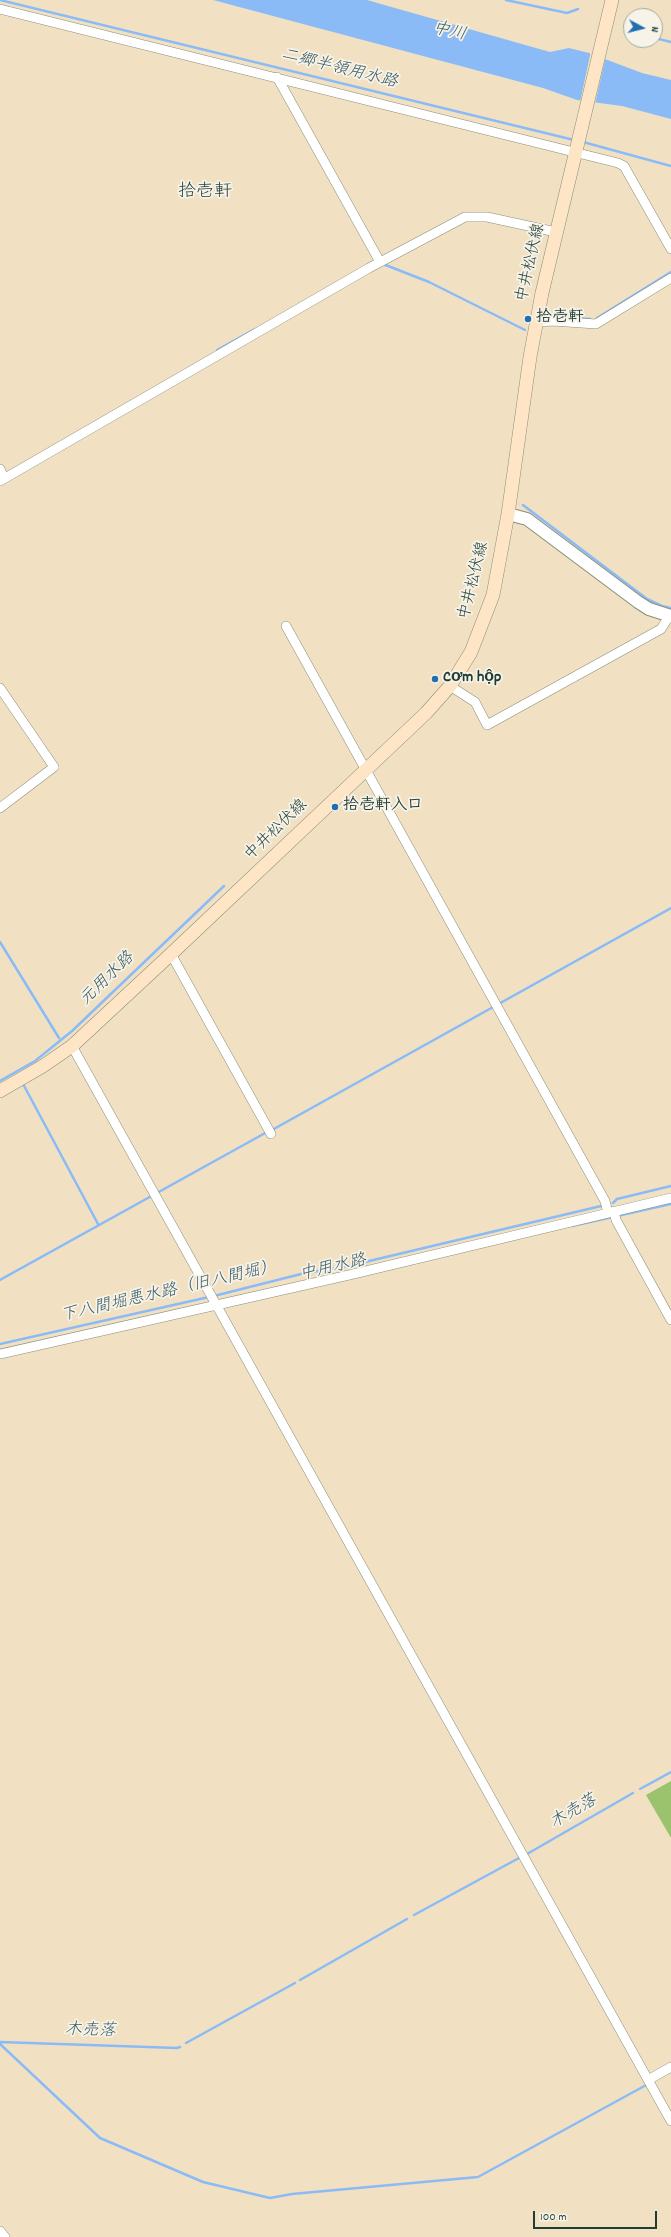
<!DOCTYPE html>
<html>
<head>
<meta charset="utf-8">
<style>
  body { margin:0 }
  #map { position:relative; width:671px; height:2237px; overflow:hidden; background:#f1e1c2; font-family:Dekko,sans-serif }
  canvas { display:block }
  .north { position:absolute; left:623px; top:8px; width:40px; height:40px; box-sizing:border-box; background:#f7f3e8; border:1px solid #a1aaa0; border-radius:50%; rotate:97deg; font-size:11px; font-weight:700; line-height:16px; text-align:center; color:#1f3d34 }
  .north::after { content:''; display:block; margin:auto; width:14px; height:18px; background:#1f6fb2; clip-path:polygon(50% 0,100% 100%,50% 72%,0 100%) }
  .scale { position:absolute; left:533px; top:2211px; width:124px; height:18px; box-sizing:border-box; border:2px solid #1f3d34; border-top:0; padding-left:5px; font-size:12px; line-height:14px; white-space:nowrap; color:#1f3d34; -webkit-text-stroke:3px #f7f3e8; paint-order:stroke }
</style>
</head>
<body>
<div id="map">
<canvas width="671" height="2237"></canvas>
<div class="north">N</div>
<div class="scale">100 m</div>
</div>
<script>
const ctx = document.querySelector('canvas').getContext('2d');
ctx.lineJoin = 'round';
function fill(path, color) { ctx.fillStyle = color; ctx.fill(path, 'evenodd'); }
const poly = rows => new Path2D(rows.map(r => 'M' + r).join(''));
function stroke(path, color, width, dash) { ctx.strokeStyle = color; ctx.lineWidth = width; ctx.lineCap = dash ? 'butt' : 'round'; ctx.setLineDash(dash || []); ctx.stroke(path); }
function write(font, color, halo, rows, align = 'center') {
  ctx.font = font + ' Dekko,"Klee One",sans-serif'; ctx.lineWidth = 3.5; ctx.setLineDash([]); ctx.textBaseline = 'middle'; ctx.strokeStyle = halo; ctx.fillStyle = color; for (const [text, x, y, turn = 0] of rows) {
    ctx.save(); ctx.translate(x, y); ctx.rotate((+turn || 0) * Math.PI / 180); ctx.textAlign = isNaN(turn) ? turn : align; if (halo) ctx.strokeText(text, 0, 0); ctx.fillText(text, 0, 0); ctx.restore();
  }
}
fill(poly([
  [671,1781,671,1838,646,1795]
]), '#9bc36e');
fill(poly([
  [213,0,367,0,550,52,569,48,589,53,642,73,671,80,671,119,622,106,577,100,543,88]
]), '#8bbbf7');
fill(poly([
  [591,51,606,56,595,104,580,102]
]), '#f1e1c2');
stroke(poly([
  [0,0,574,140],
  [506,0,567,13,578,9],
  [655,38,671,42],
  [583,142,671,166],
  [383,264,429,282,525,330],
  [556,316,590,319],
  [597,318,671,272],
  [217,350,255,329],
  [523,505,647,599,662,606,671,608],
  [0,942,59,1038],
  [0,1081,35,1061,72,1031,224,886],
  [22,1082,98,1224],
  [272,1130,671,908],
  [613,1203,617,1199,671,1186],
  [572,1226,671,1204],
  [0,1280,267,1132],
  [214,1296,301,1274,348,1266,601,1206],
  [0,1344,209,1297],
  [640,1789,671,1772],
  [527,1854,633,1793],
  [414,1915,519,1858],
  [300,1980,407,1919],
  [0,2042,177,2048,180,2047],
  [186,2043,295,1983],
  [0,2044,100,2138,203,2182,270,2198,292,2194,478,2177,648,2084]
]), '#8bbbf7', 2.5);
const minor = poly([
  [0,9,618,163,624,166,671,249],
  [277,77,380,262],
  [537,322,553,321,596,324,671,278],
  [0,469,4,478],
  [0,481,369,268,465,217,487,217,556,232],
  [286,626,605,1201,608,1213],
  [450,686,475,702,487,725,661,629,670,615],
  [0,688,54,767,0,808],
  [171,954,271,1134],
  [72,1046,671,2121],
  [614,1211,616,1220,671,1320],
  [0,1354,349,1275,671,1198],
  [648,2080,671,2067],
  [0,2231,5,2237]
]);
const tertiary = poly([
  [508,514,527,519,638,602,649,609,671,616]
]);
const secondary = poly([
  [0,1091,43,1066,72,1046,171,954,426,713,450,686,471,652,493,595,508,514,530,357,542,293,612,0]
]);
stroke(minor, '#888f7b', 10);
stroke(tertiary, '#888f7b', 14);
stroke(secondary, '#888f7b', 14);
stroke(minor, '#fff', 9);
stroke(tertiary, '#fff', 12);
stroke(secondary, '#fde5c5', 13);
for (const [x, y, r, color] of [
  [528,319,4,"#1f6fb2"],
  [435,679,4,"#1f6fb2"],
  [335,807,4,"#1f6fb2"]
]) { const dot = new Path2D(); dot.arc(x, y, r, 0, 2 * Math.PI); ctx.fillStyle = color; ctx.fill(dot); stroke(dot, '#f7f3e8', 1.5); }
write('16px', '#1f3d34', '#f7f3e8', [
  ["中井松伏線",532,263,-77],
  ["中井松伏線",475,581,-76],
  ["中井松伏線",277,831,-44]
]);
write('bold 16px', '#1f3d34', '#f7f3e8', [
  ["拾壱軒",536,319],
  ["Cơm hộp",443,679],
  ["拾壱軒入口",343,807]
], 'left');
write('italic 17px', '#3a5c65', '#f7f3e8', [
  ["中川",449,33,13],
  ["二郷半領用水路",339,70,14],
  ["元用水路",108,980,-44],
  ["中用水路",333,1269,-13],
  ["下八間堀悪水路（旧八間堀）",169,1293,-13],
  ["木売落",574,1813,-30],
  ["木売落",90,2032,2]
]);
write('18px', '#1f3d34', '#f7f3e8', [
  ["拾壱軒",205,194]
]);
</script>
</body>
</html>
